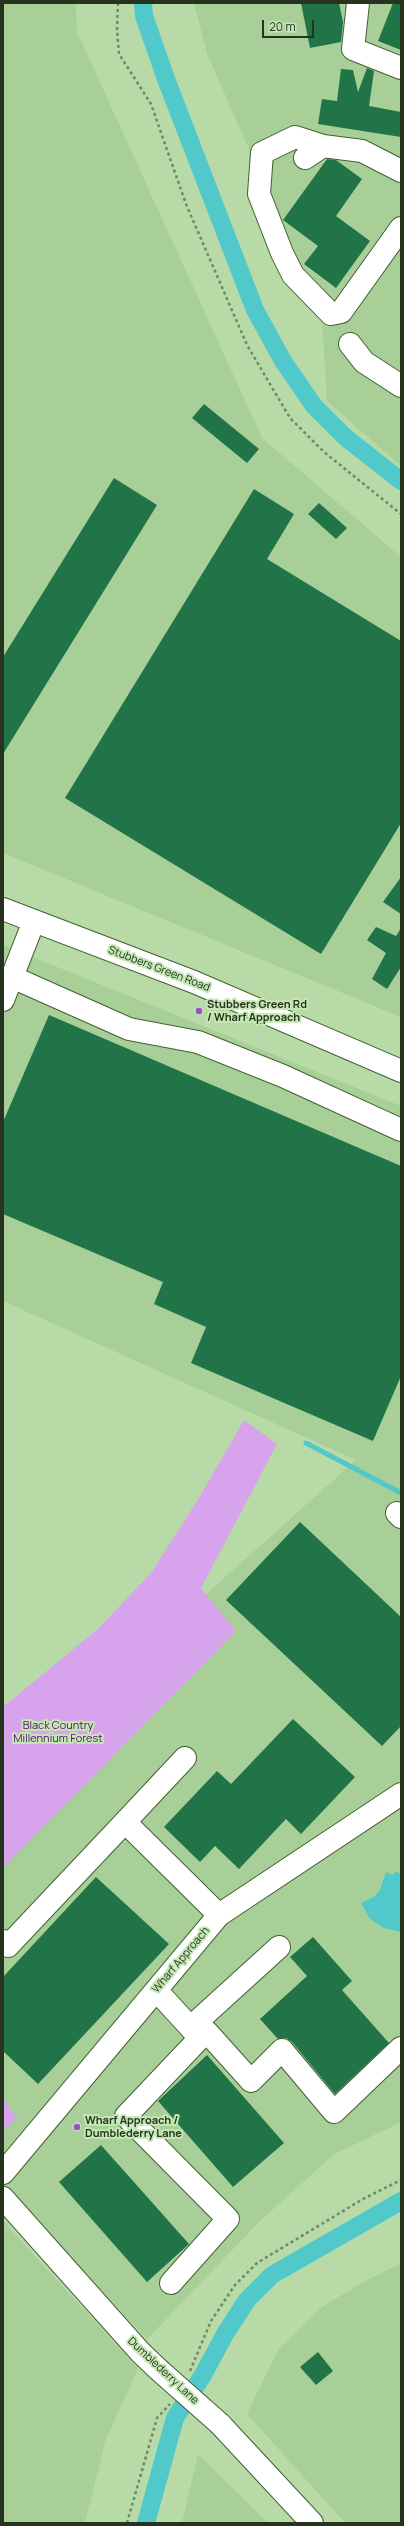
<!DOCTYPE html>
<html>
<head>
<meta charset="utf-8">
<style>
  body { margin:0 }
  #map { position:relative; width:404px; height:2526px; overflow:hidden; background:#b7daa7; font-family:Manrope,sans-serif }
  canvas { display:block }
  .frame { position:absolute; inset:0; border:4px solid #25331f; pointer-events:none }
  .scale { position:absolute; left:262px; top:20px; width:52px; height:18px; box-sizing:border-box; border:2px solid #25331f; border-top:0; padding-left:5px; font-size:12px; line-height:14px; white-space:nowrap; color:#25331f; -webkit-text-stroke:3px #c4e7b4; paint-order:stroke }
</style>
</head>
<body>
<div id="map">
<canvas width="404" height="2526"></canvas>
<div class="frame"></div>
<div class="scale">20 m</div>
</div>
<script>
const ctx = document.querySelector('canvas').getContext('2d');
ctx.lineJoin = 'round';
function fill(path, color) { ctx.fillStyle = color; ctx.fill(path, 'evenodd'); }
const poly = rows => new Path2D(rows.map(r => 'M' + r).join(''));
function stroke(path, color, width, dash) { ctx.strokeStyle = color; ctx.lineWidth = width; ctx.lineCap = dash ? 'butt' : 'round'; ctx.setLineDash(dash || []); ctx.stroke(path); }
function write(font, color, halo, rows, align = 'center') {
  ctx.font = font + ' Manrope,sans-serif'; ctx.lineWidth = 4; ctx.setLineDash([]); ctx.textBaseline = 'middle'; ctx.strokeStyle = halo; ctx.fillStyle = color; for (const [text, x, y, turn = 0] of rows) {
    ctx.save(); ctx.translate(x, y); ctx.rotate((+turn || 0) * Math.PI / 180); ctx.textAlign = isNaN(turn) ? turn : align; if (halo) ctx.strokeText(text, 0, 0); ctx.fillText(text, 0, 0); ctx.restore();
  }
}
fill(poly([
  [3,3,76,3,77,32,262,438,401,557,401,1017,3,853],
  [194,3,401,3,401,466,327,401,322,318,207,53],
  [3,945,401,1106,401,2122,333,2155,260,2221,147,2339,3,2185,3,1776,356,1460,3,1301],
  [3,2221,138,2369,106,2439,85,2523,3,2523],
  [401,2263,401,2523,345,2523,247,2414,278,2350,322,2307,365,2281],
  [198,2454,268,2523,182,2523]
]), '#a8cf97');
fill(poly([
  [244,1420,277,1444,201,1588,236,1631,3,1868,3,1707,98,1629,151,1573,199,1498],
  [3,2099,17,2118,3,2131]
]), '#d8a3ed');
fill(poly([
  [396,1871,401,1875,401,1932,384,1928,370,1919,361,1903,374,1897,380,1890,386,1872,393,1875]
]), '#51c8c9');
stroke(poly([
  [306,1443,401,1493]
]), '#51c8c9', 5);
stroke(poly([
  [143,3,144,16,166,79,255,310,283,361,314,406,345,437,401,481],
  [146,2523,175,2418,203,2375,225,2334,247,2300,272,2275,401,2201]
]), '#51c8c9', 18);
fill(poly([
  [301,3,339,3,343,22,341,42,310,48],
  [393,3,401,3,401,50,378,41],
  [367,68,374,71,369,106,401,112,401,137,318,124,322,99,337,101,341,69,353,70,358,92],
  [327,159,336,160,362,179,336,216,370,241,336,288,304,264,318,246,283,220],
  [204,404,259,449,247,463,192,418],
  [114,478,157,505,3,754,3,657],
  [254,489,294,514,267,559,401,641,401,823,321,954,65,798],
  [319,503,347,528,336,539,308,514],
  [401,877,401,914,383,902],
  [376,927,396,936,401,928,401,967,387,989,372,979,386,953,367,940],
  [49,1015,401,1166,401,1376,373,1441,191,1363,206,1327,154,1304,163,1282,3,1214,3,1122],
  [300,1522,401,1617,401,1726,382,1746,226,1600],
  [293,1719,355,1777,301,1834,286,1819,239,1869,215,1846,200,1862,164,1827,217,1771,231,1784],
  [96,1877,169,1944,38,2084,3,2051,3,1977],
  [313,1937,352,1981,342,1990,389,2043,335,2094,292,2042,286,2038,278,2039,260,2019,307,1976,290,1957],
  [207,2055,284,2143,233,2187,158,2101],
  [101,2145,189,2244,147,2282,59,2182],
  [318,2352,333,2371,316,2385,300,2367]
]), '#217448');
const minor = poly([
  [358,3,353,49,401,68],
  [323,146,295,137,262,153,259,194,282,253,293,275,331,314,341,312,401,228],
  [305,158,323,146,362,151,401,171],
  [350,344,364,362,401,386],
  [3,909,194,982,401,1071],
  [12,977,129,1029,198,1042,283,1076,401,1130],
  [3,1000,34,921],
  [397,1513,401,1517],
  [125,1822,185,1758],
  [3,1941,8,1946,125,1822,219,1915],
  [156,1990,200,2038,126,2116,228,2219,171,2283],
  [191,2027,279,1947],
  [200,2038,207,2032,251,2081,282,2050,334,2112,401,2048],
  [3,2173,219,1915,401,1794],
  [3,2198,141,2353,159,2370],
  [220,2424,312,2523]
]);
stroke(minor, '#426033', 24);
stroke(poly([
  [118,3,117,30,119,54,151,104,186,204,247,345,290,418,324,452,401,514],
  [190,2371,211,2321,235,2285,257,2263,363,2199,401,2180],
  [127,2523,157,2418,170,2404]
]), '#708965', 2.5, [3, 3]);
stroke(minor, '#fff', 22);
const minorBridge = poly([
  [159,2370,220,2424]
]);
stroke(minorBridge, '#426033', 24, []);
stroke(minorBridge, '#fff', 22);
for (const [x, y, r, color] of [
  [199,1011,4,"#a04fbf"],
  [77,2127,4,"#a04fbf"]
]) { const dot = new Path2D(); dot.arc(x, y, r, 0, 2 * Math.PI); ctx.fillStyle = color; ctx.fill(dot); stroke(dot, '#c4e7b4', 1.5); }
write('11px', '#25331f', '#c4e7b4', [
  ["Stubbers Green Road",159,969,21],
  ["Wharf Approach",181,1960,-50],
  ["Dumblederry Lane",163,2371,43]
]);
write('bold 11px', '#25331f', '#c4e7b4', [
  ["Stubbers Green Rd",207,1005],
  ["/ Wharf Approach",207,1018],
  ["Wharf Approach /",85,2121],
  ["Dumblederry Lane",85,2134]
], 'left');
write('11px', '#590971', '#c4e7b4', [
  ["Black Country",58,1726],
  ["Millennium Forest",58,1739]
]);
</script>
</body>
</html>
